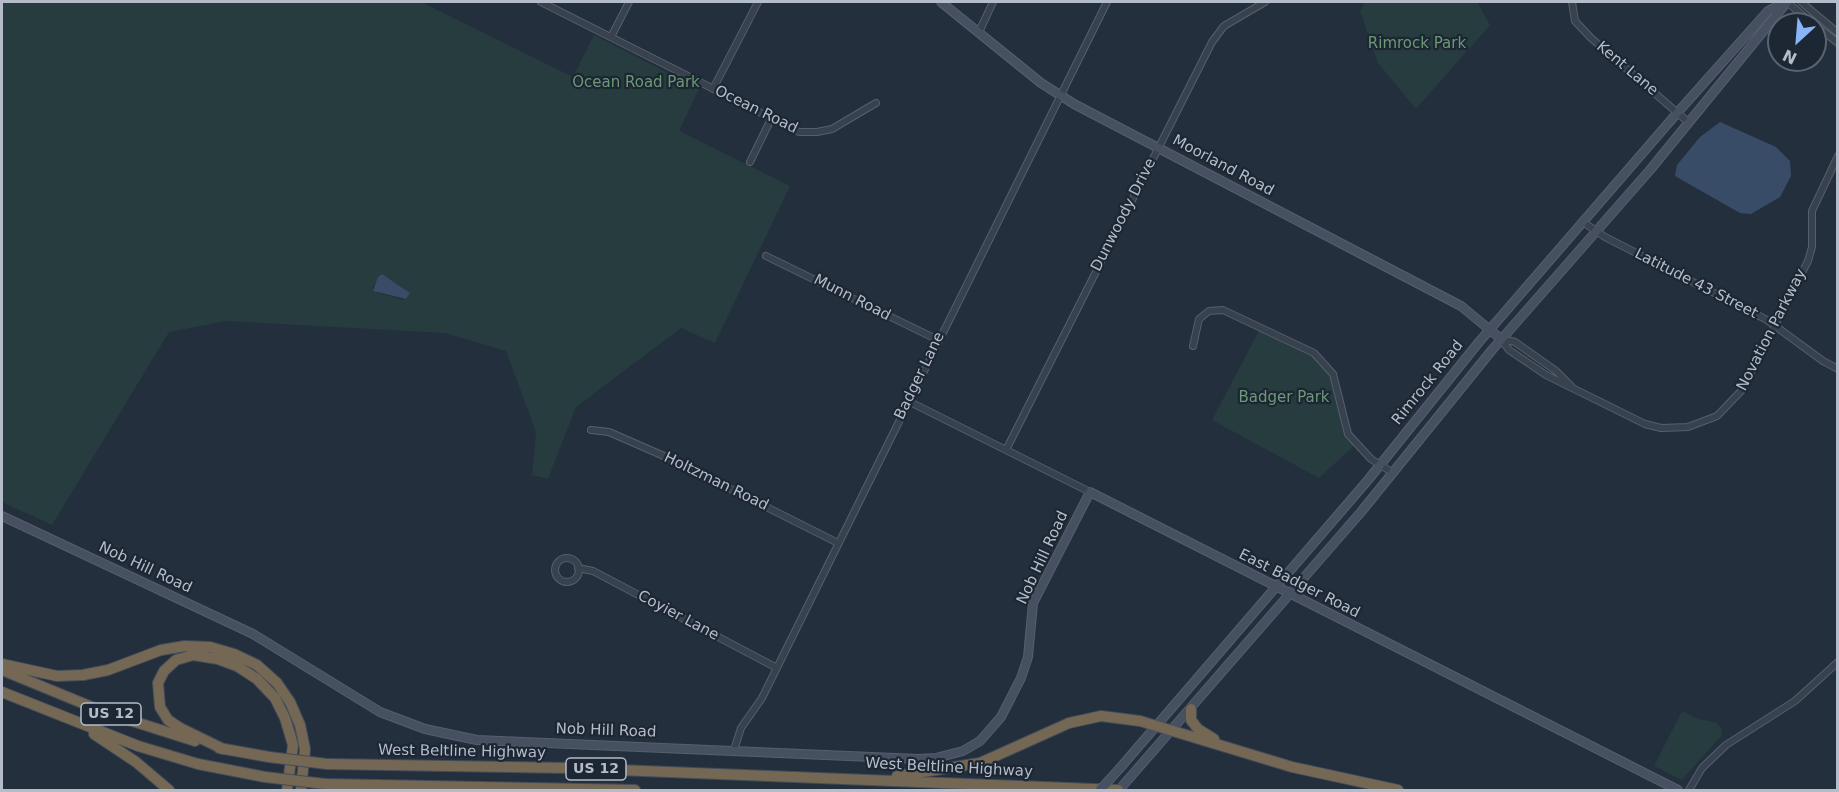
<!DOCTYPE html>
<html>
<head>
<meta charset="utf-8">
<style>
  body { margin:0 }
  #map { position:relative; width:1839px; height:792px; overflow:hidden; background:#242f3e; font-family:"DejaVu Sans",sans-serif }
  canvas { display:block }
  .frame { position:absolute; inset:0; border:3px solid #b4bcc9; pointer-events:none }
  .north { position:absolute; left:1767px; top:12px; width:60px; height:60px; box-sizing:border-box; background:#1d2633; border:2px solid #59626f; border-radius:50%; rotate:206deg; font-size:16px; font-weight:700; line-height:24px; text-align:center; color:#b4bcc9 }
  .north::after { content:''; display:block; margin:auto; width:21px; height:27px; background:#8ab4f8; clip-path:polygon(50% 0,100% 100%,50% 72%,0 100%) }
</style>
</head>
<body>
<div id="map">
<canvas width="1839" height="792"></canvas>
<div class="frame"></div>
<div class="north">N</div>
</div>
<script>
const ctx = document.querySelector('canvas').getContext('2d');
ctx.lineJoin = 'round';
function fill(path, color) { ctx.fillStyle = color; ctx.fill(path, 'evenodd'); }
const poly = rows => new Path2D(rows.map(r => 'M' + r).join(''));
function stroke(path, color, width, dash) { ctx.strokeStyle = color; ctx.lineWidth = width; ctx.lineCap = dash ? 'butt' : 'round'; ctx.setLineDash(dash || []); ctx.stroke(path); }
function write(font, color, halo, rows, align = 'center') {
  ctx.font = font + ' "DejaVu Sans",sans-serif'; ctx.lineWidth = 4.5; ctx.setLineDash([]); ctx.textBaseline = 'middle'; ctx.strokeStyle = halo; ctx.fillStyle = color; for (const [text, x, y, turn = 0] of rows) {
    ctx.save(); ctx.translate(x, y); ctx.rotate((+turn || 0) * Math.PI / 180); ctx.textAlign = isNaN(turn) ? turn : align; if (halo) ctx.strokeText(text, 0, 0); ctx.fillText(text, 0, 0); ctx.restore();
  }
}
fill(poly([
  [2,2,421,2,573,77,594,35,699,89,679,131,790,186,715,343,681,328,576,407,548,479,532,475,536,432,506,351,445,333,226,321,169,332,52,525,2,502],
  [390,279,406,290,404,300,378,293,372,287,376,283],
  [1365,2,1477,2,1490,25,1416,109,1378,63,1360,11],
  [1261,327,1314,353,1330,367,1343,421,1355,445,1319,478,1212,420],
  [1682,711,1698,719,1715,722,1721,727,1722,735,1682,780,1654,766]
]), '#263c3f');
fill(poly([
  [1720,122,1776,147,1790,161,1791,176,1780,197,1751,214,1740,213,1675,176,1677,165,1700,137],
  [382,274,410,293,406,299,373,291,378,277]
]), '#394c67');
const street = poly([
  [541,2,799,132,817,132,832,129,876,103],
  [1572,2,1575,21,1591,38,1688,122],
  [1787,2,1813,24],
  [1801,2,1838,33],
  [1815,25,1838,43],
  [979,32,993,2],
  [611,37,629,2],
  [713,89,758,2],
  [750,162,771,119],
  [1583,222,1605,237,1767,320,1823,361,1838,369],
  [766,256,938,340],
  [1501,339,1509,350,1546,375,1645,424,1661,428,1688,427,1717,416,1742,390,1808,261,1812,247,1812,211,1838,156],
  [1502,339,1515,342,1556,371,1571,386],
  [1193,346,1199,319,1209,311,1223,310,1314,353,1333,374,1348,434,1371,459,1393,473],
  [908,401,1090,492],
  [591,430,609,432,673,460,838,543],
  [1006,450,1212,42,1224,26,1265,2],
  '555 570a12 12 0 1 1 24 0a12 12 0 1 1-24 0Z',
  [578,568,593,571,777,668],
  [734,750,741,728,762,698,1107,2],
  [1689,790,1702,768,1726,745,1795,701,1838,662]
]);
const secondary = poly([
  [941,2,1041,83,1074,104,1461,306,1501,339],
  [2,516,253,634,380,712,425,729,477,740,918,759,936,758,963,751,980,741,1001,717,1021,678,1028,657,1033,603,1090,492,1678,790],
  [1120,768,1368,480,1479,342,1678,112,1768,11,1786,2],
  [1119,790,1361,512,1492,350,1650,170,1787,2]
]);
const highway = poly([
  [2,664,57,676,83,675,108,670,161,650,185,646,210,647,234,654,257,665,277,683,290,702,300,725,305,749,301,790],
  [2,670,104,712,195,741],
  [2,692,138,746,198,764,265,777],
  [1191,709,1191,720,1198,729,1214,739],
  [94,734,136,762,169,790],
  [219,748,269,757],
  [223,749,180,728,168,720,160,707,158,683,164,671,176,660,193,655,218,659,237,666,257,679,275,698,285,718,293,745,287,790],
  [327,764,569,768,1118,790],
  [897,776,980,763,1069,723,1101,716,1140,721,1292,767,1398,790],
  [325,784,635,790]
]);
stroke(street, '#565f6c', 8);
stroke(secondary, '#565f6c', 10);
stroke(highway, '#434c59', 12);
stroke(street, '#38414e', 6);
stroke(secondary, '#465061', 8);
stroke(highway, '#746855', 10);
const secondaryBridge = poly([
  [1100,790,1120,768]
]);
const highwayBridge = poly([
  [269,757,327,764],
  [265,777,325,784]
]);
stroke(secondaryBridge, '#565f6c', 10, []);
stroke(highwayBridge, '#434c59', 12, []);
stroke(secondaryBridge, '#465061', 8);
stroke(highwayBridge, '#746855', 10);
for (const [x, y, w] of [
  [111,714,60],
  [596,769,60]
]) { const box = new Path2D(); box.roundRect(x - w / 2, y - 11, w, 22, 4.5); ctx.fillStyle = '#1d2633'; ctx.fill(box); stroke(box, '#b4bcc9', 1.5); }
write('bold 14px', '#b4bcc9', null, [
  ["US 12",111,714],
  ["US 12",596,769]
]);
write('15px', '#6b9a76', '#1d2633', [
  ["Rimrock Park",1417,44],
  ["Ocean Road Park",636,83],
  ["Badger Park",1284,398]
]);
write('15px', '#b4bcc9', '#1d2633', [
  ["Kent Lane",1627,69,40],
  ["Ocean Road",756,110,26],
  ["Moorland Road",1223,166,28],
  ["Dunwoody Drive",1124,215,-63],
  ["Latitude 43 Street",1696,284,27],
  ["Munn Road",852,298,27],
  ["Novation Parkway",1772,330,-63],
  ["Badger Lane",920,376,-64],
  ["Rimrock Road",1428,383,-51],
  ["Holtzman Road",716,482,26],
  ["Nob Hill Road",1043,558,-65],
  ["Nob Hill Road",145,568,25],
  ["East Badger Road",1299,584,27],
  ["Coyier Lane",678,616,28],
  ["Nob Hill Road",606,731,2],
  ["West Beltline Highway",462,752,1],
  ["West Beltline Highway",949,768,3]
]);
</script>
</body>
</html>
